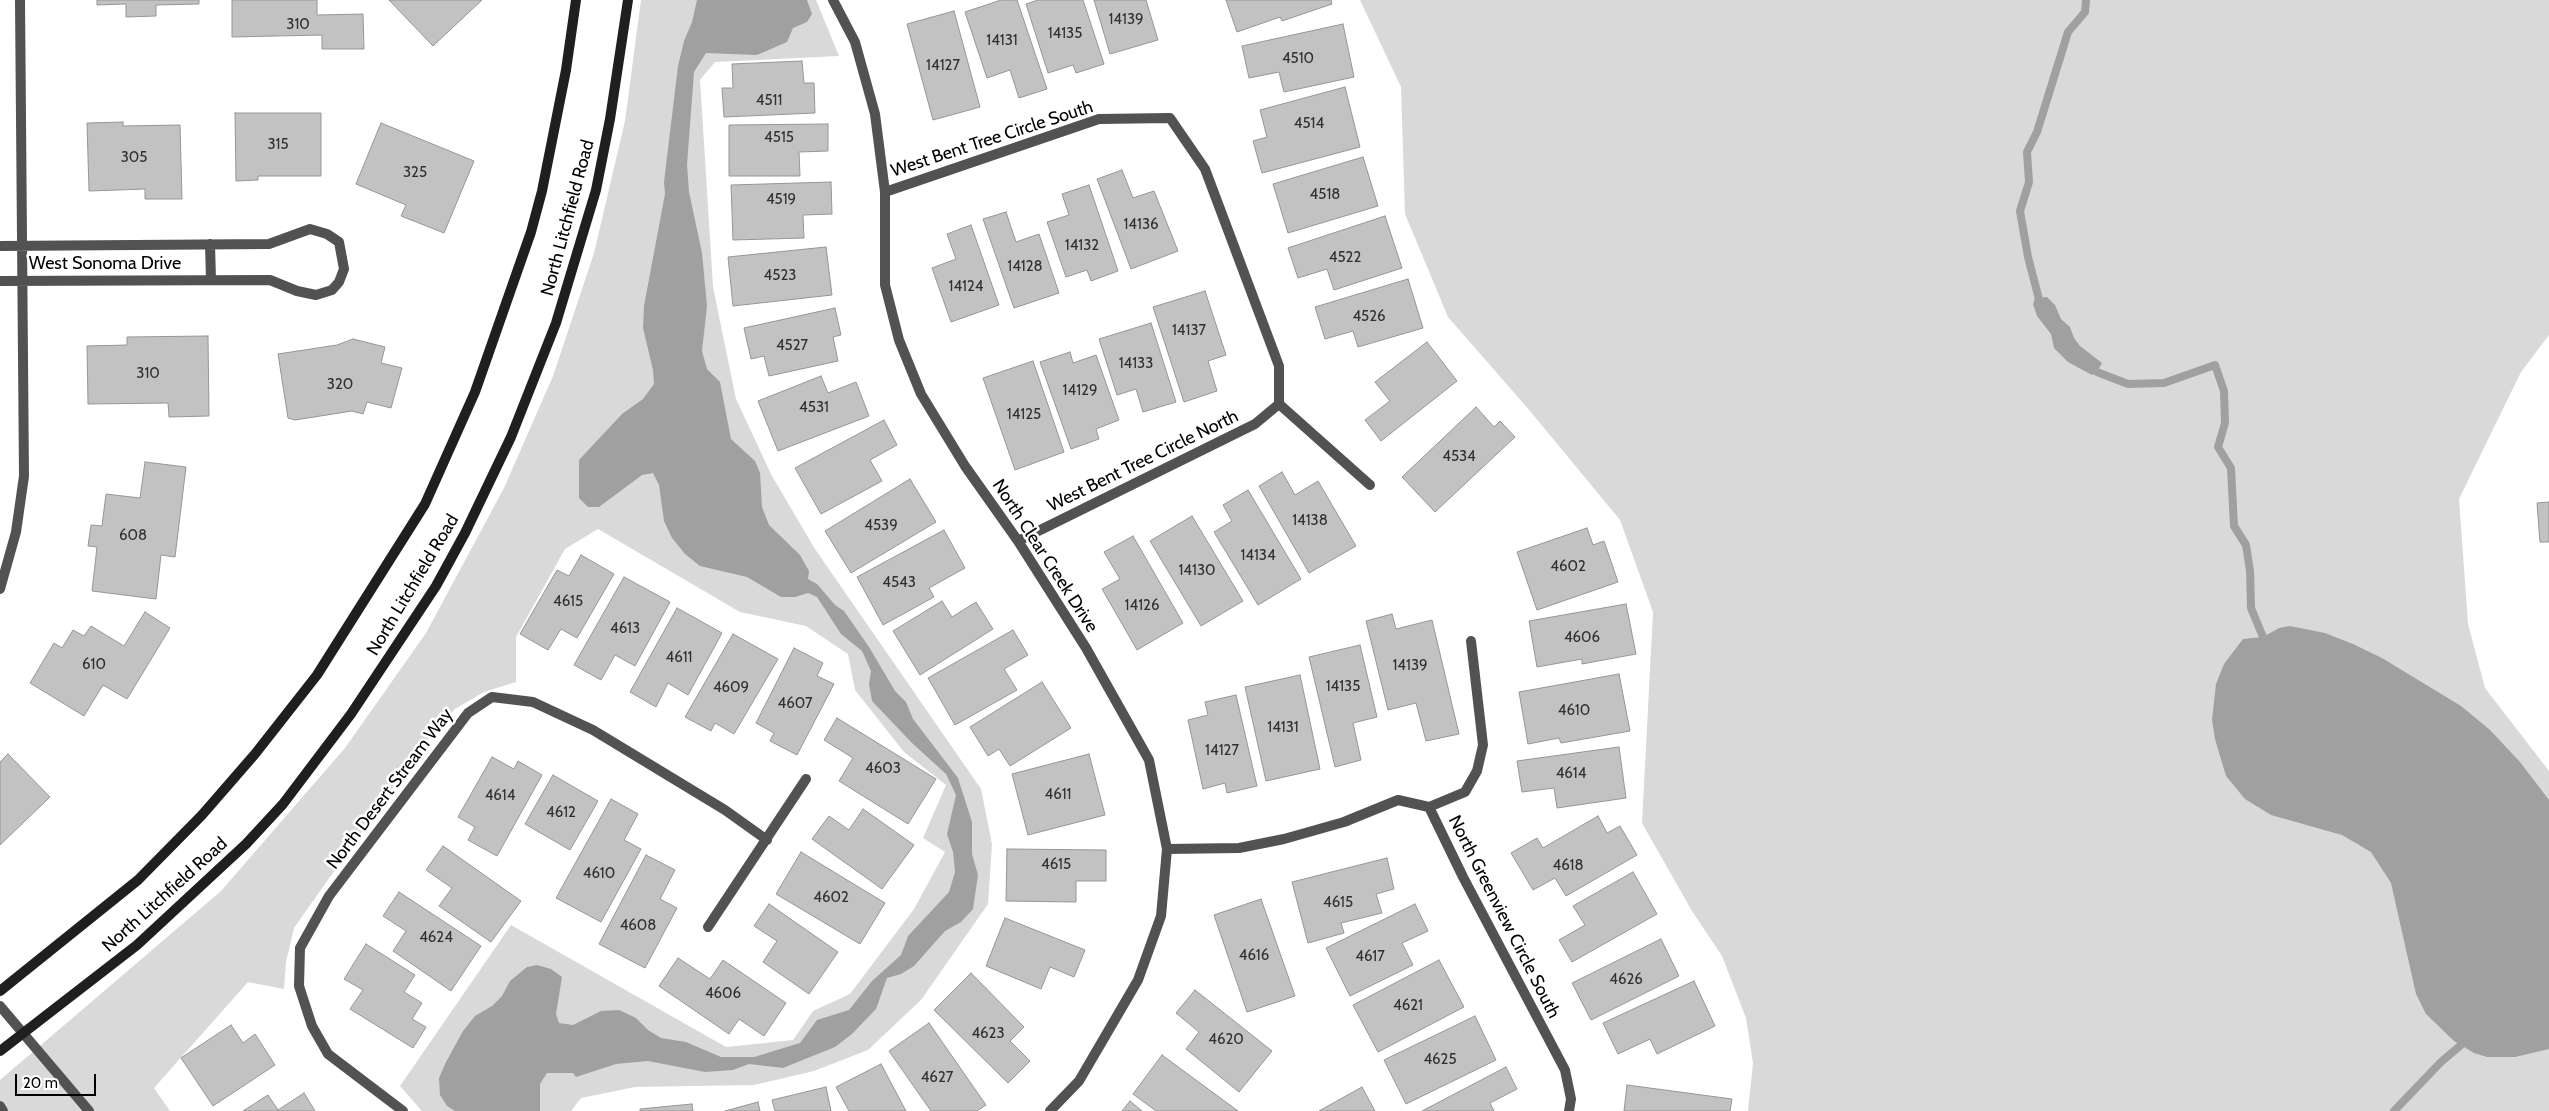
<!DOCTYPE html>
<html>
<head>
<meta charset="utf-8">
<style>
  body { margin:0 }
  #map { position:relative; width:2549px; height:1111px; overflow:hidden; background:#fff; font-family:Cabin,sans-serif }
  canvas { display:block }
  .scale { position:absolute; left:15px; top:1074px; width:81px; height:22px; box-sizing:border-box; border:2px solid #000; border-top:0; padding-left:6px; font-size:15px; line-height:18px; white-space:nowrap; color:#000; -webkit-text-stroke:4px #fff; paint-order:stroke }
</style>
</head>
<body>
<div id="map">
<canvas width="2549" height="1111"></canvas>
<div class="scale">20 m</div>
</div>
<script>
const ctx = document.querySelector('canvas').getContext('2d');
ctx.lineJoin = 'round';
function fill(path, color) { ctx.fillStyle = color; ctx.fill(path, 'evenodd'); }
const poly = rows => new Path2D(rows.map(r => 'M' + r).join(''));
function stroke(path, color, width, dash) { ctx.strokeStyle = color; ctx.lineWidth = width; ctx.lineCap = dash ? 'butt' : 'round'; ctx.setLineDash(dash || []); ctx.stroke(path); }
function write(font, color, halo, rows, align = 'center') {
  ctx.font = font + ' Cabin,sans-serif'; ctx.lineWidth = 5; ctx.setLineDash([]); ctx.textBaseline = 'middle'; ctx.strokeStyle = halo; ctx.fillStyle = color; for (const [text, x, y, turn = 0] of rows) {
    ctx.save(); ctx.translate(x, y); ctx.rotate((+turn || 0) * Math.PI / 180); ctx.textAlign = isNaN(turn) ? turn : align; if (halo) ctx.strokeText(text, 0, 0); ctx.fillText(text, 0, 0); ctx.restore();
  }
}
fill(poly([
  [641,0,816,0,839,56,715,62,700,80,713,287,736,399,772,476,815,549,981,789,992,844,988,904,921,1000,868,1050,814,1071,754,1085,635,1087,581,1098,571,1111,422,1111,400,1086,511,925,726,1047,793,1040,813,1011,850,994,914,909,945,852,923,838,946,785,904,752,855,690,848,654,806,626,740,612,598,529,565,549,516,637,516,682,484,692,455,709,423,745,294,928,286,962,284,989,248,982,154,1088,170,1111,0,1111,0,1080,221,891,345,748,426,633,504,488,553,376,594,253,625,121],
  [1360,0,2549,0,2549,335,2521,372,2459,499,2468,624,2485,688,2549,771,2549,1111,1748,1111,1753,1063,1746,1018,1722,956,1692,911,1642,823,1653,612,1620,520,1530,411,1448,317,1405,214,1401,87]
]), '#d9d9d9');
fill(poly([
  [697,0,807,0,812,14,807,22,793,28,787,42,757,55,706,53,694,72,687,165,689,192,702,253,707,306,702,351,707,369,720,382,731,439,755,461,760,473,762,507,769,525,800,555,809,571,808,579,817,584,835,605,844,611,869,647,895,691,906,702,913,719,958,778,972,822,972,854,978,875,973,909,961,922,945,931,914,966,901,974,887,978,876,1009,852,1034,835,1047,783,1068,749,1064,733,1070,705,1072,648,1061,616,1064,576,1077,573,1073,547,1073,540,1084,540,1111,455,1111,447,1106,440,1095,439,1078,446,1062,463,1031,475,1016,492,1006,502,996,510,981,527,967,537,965,551,969,562,977,556,1014,559,1023,573,1025,601,1011,619,1010,636,1018,648,1030,661,1038,686,1042,721,1057,754,1057,800,1043,817,1020,849,1010,872,981,901,955,908,936,949,892,955,872,953,852,947,834,956,795,946,774,912,743,872,701,869,684,871,671,862,651,841,634,817,597,808,593,795,597,781,597,747,577,700,566,685,554,672,538,664,521,659,485,653,473,642,475,599,507,588,507,579,498,579,460,622,414,643,399,654,384,653,370,643,328,644,306,665,194,664,182,678,66,684,41,692,22],
  [2047,297,2055,305,2061,319,2070,327,2074,338,2080,346,2102,363,2097,372,2092,375,2068,362,2054,348,2051,334,2037,316,2033,304,2035,298],
  [2290,626,2325,633,2353,644,2382,658,2461,706,2490,730,2520,762,2549,800,2549,1049,2515,1057,2487,1057,2474,1053,2454,1041,2426,1014,2416,994,2391,883,2371,852,2342,835,2271,815,2245,799,2226,776,2215,739,2212,720,2216,684,2224,664,2243,639,2263,637,2279,628]
]), '#a0a0a0');
stroke(poly([
  [2041,307,2028,257,2020,211,2029,182,2027,152,2037,132,2068,32,2085,12,2086,0],
  [2090,365,2097,372,2128,384,2164,383,2215,365,2224,391,2225,423,2218,447,2231,468,2234,526,2246,545,2250,571,2251,608,2263,637,2269,644],
  [2394,1111,2441,1062,2461,1045,2465,1037]
]), '#a0a0a0', 8);
const building = poly([
  [97,0,199,0,199,4,156,5,156,16,126,17,126,4,97,5,97,0],
  [232,0,317,0,317,15,363,14,364,49,322,49,322,35,232,37,232,0],
  [389,0,482,0,433,46,389,0],
  [1001,0,1017,0,1047,89,1019,98,1010,70,987,78,965,12,1001,0],
  [1038,0,1083,0,1104,64,1076,73,1073,65,1048,73,1026,4,1038,0],
  [1094,0,1146,0,1158,40,1110,54,1094,0],
  [1226,0,1331,0,1332,4,1282,21,1280,17,1237,32,1226,0],
  [954,11,980,107,933,120,907,24,954,11],
  [1343,24,1354,77,1284,92,1279,72,1249,78,1242,46,1343,24],
  [802,61,804,83,814,83,815,113,724,117,722,88,733,88,732,64,802,61],
  [1345,87,1360,147,1262,173,1253,141,1267,137,1260,110,1345,87],
  [235,113,321,113,321,176,258,176,258,180,236,181,235,113],
  [123,122,123,126,180,125,182,199,145,199,145,189,89,191,87,123,123,122],
  [381,123,474,161,444,233,401,216,406,205,356,184,381,123],
  [828,124,828,151,799,152,800,176,729,176,729,125,828,124],
  [1363,157,1378,206,1288,233,1273,184,1363,157],
  [1122,170,1133,198,1154,191,1178,251,1131,269,1097,179,1122,170],
  [831,182,832,214,803,215,804,238,733,240,731,185,831,182],
  [1089,185,1118,271,1091,281,1087,270,1066,277,1047,222,1069,215,1062,194,1089,185],
  [1006,212,1016,242,1039,234,1059,293,1014,308,983,219,1006,212],
  [1385,216,1402,268,1334,290,1327,269,1298,278,1288,248,1385,216],
  [971,225,999,305,951,322,932,268,956,259,947,234,971,225],
  [826,247,832,295,733,306,728,257,826,247],
  [1408,279,1423,328,1358,347,1353,331,1325,339,1315,307,1408,279],
  [1205,291,1226,355,1208,361,1217,391,1184,402,1153,307,1205,291],
  [835,308,841,335,833,337,838,361,769,376,764,356,751,359,744,328,835,308],
  [1151,323,1176,402,1143,412,1136,389,1117,395,1099,339,1151,323],
  [208,336,209,416,169,417,168,403,88,404,87,346,127,345,127,337,208,336],
  [353,339,385,347,381,363,402,368,391,408,367,402,363,414,352,411,295,420,288,418,278,354,337,345,353,339],
  [1427,342,1457,381,1381,441,1365,420,1390,401,1375,382,1427,342],
  [1070,352,1073,363,1096,355,1119,420,1096,429,1099,439,1071,449,1040,362,1070,352],
  [1033,361,1064,452,1015,470,983,378,1033,361],
  [821,376,828,393,856,382,869,416,778,451,758,401,821,376],
  [1476,407,1494,427,1500,421,1515,437,1435,512,1402,477,1476,407],
  [884,420,897,445,870,460,882,481,821,514,795,468,884,420],
  [145,462,186,467,175,557,161,555,156,599,92,591,97,547,88,546,91,525,102,526,106,494,140,498,145,462],
  [1282,472,1295,495,1318,481,1356,546,1309,573,1259,486,1282,472],
  [910,479,936,522,851,573,825,531,910,479],
  [1248,490,1301,579,1258,605,1214,532,1232,521,1223,505,1248,490],
  [2549,502,2549,542,2540,542,2537,503,2549,502],
  [1192,516,1243,601,1201,626,1150,541,1192,516],
  [1587,528,1593,545,1604,541,1618,582,1537,610,1517,552,1587,528],
  [944,530,965,568,929,588,934,597,883,625,857,577,944,530],
  [1133,536,1183,623,1137,650,1102,589,1120,579,1104,552,1133,536],
  [581,555,614,574,577,638,561,629,548,650,520,634,557,570,569,576,581,555],
  [624,577,670,602,635,666,615,655,601,680,574,665,624,577],
  [942,601,952,617,976,602,993,629,920,675,893,631,942,601],
  [1626,604,1636,654,1582,664,1582,659,1537,667,1529,621,1626,604],
  [677,608,722,633,688,695,668,683,656,707,630,692,677,608],
  [145,612,170,628,127,699,103,685,84,716,30,683,54,643,62,648,73,630,84,636,91,626,124,646,145,612],
  [1392,614,1396,629,1432,620,1459,734,1426,741,1416,703,1388,710,1366,621,1392,614],
  [1013,630,1028,655,1004,669,1017,690,955,725,928,678,1013,630],
  [733,634,778,659,734,734,715,723,711,731,685,717,733,634],
  [1360,645,1377,717,1353,723,1361,760,1335,767,1309,657,1360,645],
  [794,648,823,663,817,676,834,684,797,755,770,741,774,733,756,723,794,648],
  [1619,674,1630,731,1561,743,1559,738,1528,744,1519,692,1619,674],
  [1300,675,1320,769,1266,781,1245,687,1300,675],
  [1042,682,1071,728,1010,766,999,749,988,756,970,727,1042,682],
  [1236,695,1257,786,1227,793,1225,783,1203,789,1188,720,1208,715,1205,702,1236,695],
  [837,718,936,779,908,824,839,781,853,758,824,740,837,718],
  [1619,747,1626,798,1557,808,1554,788,1522,792,1517,761,1619,747],
  [8,754,50,797,0,845,0,762,8,754],
  [1089,754,1105,815,1028,835,1012,774,1089,754],
  [492,757,514,769,518,761,542,775,497,856,468,840,475,827,458,817,492,757],
  [553,775,598,801,570,850,525,824,553,775],
  [611,799,638,814,624,840,641,849,601,922,556,898,611,799],
  [863,809,914,845,882,889,812,839,829,816,849,830,863,809],
  [1598,816,1607,833,1620,826,1637,855,1566,896,1555,878,1533,890,1511,853,1537,838,1543,848,1598,816],
  [443,846,521,901,491,942,439,906,452,888,426,870,443,846],
  [1007,849,1106,850,1106,881,1076,881,1076,902,1006,901,1007,849],
  [801,852,885,903,860,944,776,894,801,852],
  [646,855,675,870,660,899,677,908,645,968,599,944,646,855],
  [1387,858,1394,889,1376,894,1382,913,1341,923,1344,933,1308,943,1292,882,1387,858],
  [1633,872,1657,914,1572,962,1559,940,1585,925,1573,906,1633,872],
  [399,892,481,946,451,991,393,951,406,931,383,916,399,892],
  [1261,899,1295,996,1247,1012,1214,915,1261,899],
  [769,904,838,952,809,994,763,962,777,941,754,926,769,904],
  [1415,904,1428,931,1402,943,1413,965,1350,996,1326,948,1415,904],
  [1005,918,1085,950,1074,977,1050,967,1041,989,986,966,1005,918],
  [1661,939,1679,976,1591,1020,1572,983,1661,939],
  [366,944,415,975,404,992,422,1003,412,1019,426,1027,413,1048,350,1009,363,990,344,979,366,944],
  [678,958,710,979,723,960,786,1003,764,1036,739,1019,729,1034,659,986,678,958],
  [1439,960,1464,1007,1378,1052,1353,1005,1439,960],
  [971,973,1024,1027,1010,1041,1030,1061,1008,1083,934,1010,971,973],
  [1694,981,1715,1026,1657,1054,1650,1039,1618,1054,1603,1023,1694,981],
  [1195,990,1272,1051,1239,1092,1186,1049,1199,1032,1176,1013,1195,990],
  [1475,1016,1496,1060,1406,1104,1384,1060,1475,1016],
  [929,1023,986,1105,977,1111,931,1111,889,1051,929,1023],
  [231,1025,243,1043,255,1034,275,1065,213,1106,181,1058,231,1025],
  [1162,1055,1238,1111,1156,1111,1133,1094,1162,1055],
  [881,1064,906,1111,849,1111,836,1087,881,1064],
  [1506,1067,1517,1089,1490,1103,1494,1111,1422,1111,1506,1067],
  [1627,1085,1732,1099,1730,1111,1624,1111,1627,1085],
  [826,1087,831,1111,775,1111,772,1100,826,1087],
  [1362,1087,1375,1111,1319,1111,1362,1087],
  [304,1093,315,1111,243,1111,268,1095,278,1110,304,1093],
  [1130,1101,1142,1111,1122,1111,1130,1101],
  [758,1102,760,1111,725,1111,758,1102],
  [692,1104,693,1111,640,1111,640,1109,692,1104]
]);
fill(building, '#c2c2c2');
stroke(building, '#969696', 1);
stroke(poly([
  [833,0,855,42,875,114,885,192,885,285,899,340,921,394,965,466,1018,541,1086,648,1149,760,1167,849,1161,916,1138,980,1079,1081,1050,1111],
  [885,192,1099,119,1170,118,1205,169,1279,366,1279,404,1370,485],
  [210,244,211,280],
  [0,246,269,244,310,229,327,234,339,242,344,269,339,282,332,290,316,295,297,291,270,280,0,281],
  [1018,541,1255,424,1279,404],
  [0,589,16,532,24,476,20,0],
  [1429,807,1463,877,1565,1070,1571,1099,1569,1111],
  [1429,807,1465,792,1477,771,1483,745,1471,641],
  [1167,849,1239,848,1284,839,1344,822,1398,800,1429,807],
  [708,927,806,779],
  [0,1006,89,1111],
  [0,1106,3,1111],
  [403,1111,328,1054,312,1026,299,986,300,948,329,896,468,713,492,697,533,702,593,730,725,810,767,840]
]), '#525252', 10);
stroke(poly([
  [0,991,138,880,202,815,255,754,317,675,425,504,475,392,531,232,542,191,566,70,576,0],
  [0,1051,137,945,246,844,283,804,351,714,436,586,465,533,511,437,556,323,596,190,610,119,628,0]
]), '#1f1f1f', 10);
write('15px', '#303030', null, [
  ["14139",1126,20],
  ["310",298,25],
  ["14135",1065,34],
  ["14131",1002,41],
  ["4510",1298,59],
  ["14127",943,66],
  ["4511",769,101],
  ["4514",1309,124],
  ["4515",779,138],
  ["315",278,145],
  ["305",134,158],
  ["325",415,173],
  ["4518",1325,195],
  ["4519",781,200],
  ["14136",1141,225],
  ["14132",1082,246],
  ["4522",1345,258],
  ["14128",1025,267],
  ["4523",780,276],
  ["14124",966,287],
  ["4526",1369,317],
  ["14137",1189,331],
  ["4527",792,346],
  ["14133",1136,364],
  ["310",148,374],
  ["320",340,385],
  ["14129",1080,391],
  ["4531",814,408],
  ["14125",1024,415],
  ["4534",1459,457],
  ["14138",1310,521],
  ["4539",881,526],
  ["608",133,536],
  ["14134",1258,556],
  ["4602",1568,567],
  ["14130",1197,571],
  ["4543",899,583],
  ["4615",568,602],
  ["14126",1142,606],
  ["4613",625,629],
  ["4606",1582,638],
  ["4611",679,658],
  ["610",94,665],
  ["14139",1410,666],
  ["14135",1343,687],
  ["4609",731,688],
  ["4607",795,704],
  ["4610",1574,711],
  ["14131",1283,728],
  ["14127",1222,751],
  ["4603",883,769],
  ["4614",1571,774],
  ["4611",1058,795],
  ["4614",500,796],
  ["4612",561,813],
  ["4615",1056,865],
  ["4618",1568,866],
  ["4610",599,874],
  ["4602",831,898],
  ["4615",1338,903],
  ["4608",638,926],
  ["4624",436,938],
  ["4616",1254,956],
  ["4617",1370,957],
  ["4626",1626,980],
  ["4606",723,994],
  ["4621",1408,1006],
  ["4623",988,1034],
  ["4620",1226,1040],
  ["4625",1440,1060],
  ["4627",937,1078]
]);
write('18px', '#000', '#fff', [
  ["West Bent Tree Circle South",992,139,-18],
  ["North Litchfield Road",568,218,-75],
  ["West Sonoma Drive",105,264],
  ["West Bent Tree Circle North",1143,461,-26],
  ["North Clear Creek Drive",1045,556,57],
  ["North Litchfield Road",413,585,-59],
  ["North Desert Stream Way",390,789,-53],
  ["North Litchfield Road",165,895,-42],
  ["North Greenview Circle South",1504,917,63]
]);
</script>
</body>
</html>
